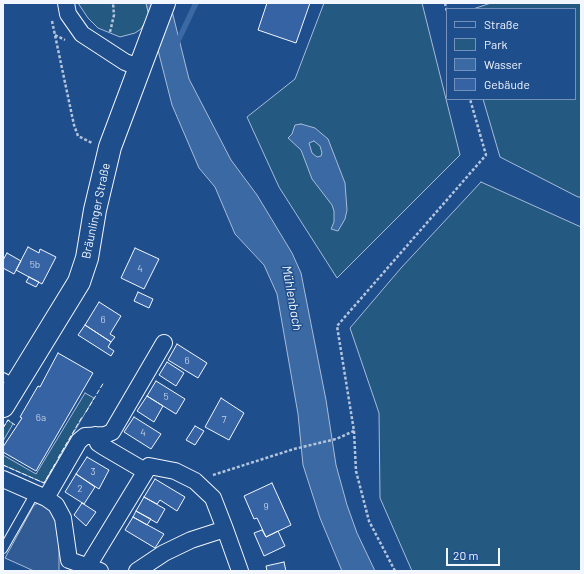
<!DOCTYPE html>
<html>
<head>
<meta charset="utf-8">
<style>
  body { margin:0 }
  #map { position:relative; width:584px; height:574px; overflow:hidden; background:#1f4e8c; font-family:Barlow,sans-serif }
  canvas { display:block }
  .frame { position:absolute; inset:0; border:4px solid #f2f6ff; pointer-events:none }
  .legend { position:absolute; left:446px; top:8px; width:130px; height:92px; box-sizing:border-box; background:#1f4e8c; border:1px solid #7391ba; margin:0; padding:5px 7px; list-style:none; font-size:12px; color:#f2f6ff }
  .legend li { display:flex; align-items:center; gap:8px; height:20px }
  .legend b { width:20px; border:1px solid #7391ba }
  .scale { position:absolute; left:446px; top:548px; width:54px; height:18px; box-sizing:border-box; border:2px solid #f2f6ff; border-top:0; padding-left:5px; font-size:12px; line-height:14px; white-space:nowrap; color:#f2f6ff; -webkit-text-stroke:3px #1f4e8c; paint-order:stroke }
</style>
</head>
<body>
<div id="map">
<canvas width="584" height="574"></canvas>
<div class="frame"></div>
<ul class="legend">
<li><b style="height:5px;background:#1f4e8c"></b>Straße</li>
<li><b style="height:11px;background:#245a82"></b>Park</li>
<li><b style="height:11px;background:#3b69a3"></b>Wasser</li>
<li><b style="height:11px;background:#3563a3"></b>Gebäude</li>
</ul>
<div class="scale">20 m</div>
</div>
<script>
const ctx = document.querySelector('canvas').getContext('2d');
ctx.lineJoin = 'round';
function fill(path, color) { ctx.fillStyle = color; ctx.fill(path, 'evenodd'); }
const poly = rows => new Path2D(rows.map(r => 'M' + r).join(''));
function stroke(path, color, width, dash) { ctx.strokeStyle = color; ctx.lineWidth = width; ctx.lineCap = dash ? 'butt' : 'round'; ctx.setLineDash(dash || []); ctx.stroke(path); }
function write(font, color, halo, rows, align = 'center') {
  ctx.font = font + ' Barlow,sans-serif'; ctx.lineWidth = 3; ctx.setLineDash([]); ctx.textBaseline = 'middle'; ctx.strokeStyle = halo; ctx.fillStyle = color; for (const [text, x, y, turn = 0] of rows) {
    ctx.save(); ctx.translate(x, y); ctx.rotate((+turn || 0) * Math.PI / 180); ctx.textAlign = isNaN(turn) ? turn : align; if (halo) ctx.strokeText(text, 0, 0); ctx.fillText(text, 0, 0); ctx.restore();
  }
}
const green = poly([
  [78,3,146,3,149,16,141,29,135,33,120,37,98,28,88,18,78,3],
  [324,3,422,3,460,155,337,278,279,187,247,117,295,79,324,3],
  [491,3,581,3,581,197,578,197,500,157,483,99,575,99,575,9,473,9,491,3],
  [481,182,581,227,581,571,412,571,380,498,379,413,350,328,401,268,481,182],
  [85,393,94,398,44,483,3,465,3,455,36,474,85,393],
  [8,420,13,424,3,441,3,428,8,420]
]);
fill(green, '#245a82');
stroke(green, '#a8bbd7', 1);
const parking = poly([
  [40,502,47,506,53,513,57,522,59,547,59,571,34,571,5,558,34,505,40,502]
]);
fill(parking, '#305b95');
stroke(parking, '#a8bbd7', 1);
const water = poly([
  [146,3,170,3,189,79,231,160,257,195,292,253,301,273,326,400,336,465,347,505,357,533,375,571,342,571,320,518,303,465,298,414,277,294,264,265,235,234,215,187,199,168,172,105,146,3],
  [301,124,315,128,328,139,345,183,347,210,345,219,338,231,331,229,334,222,334,211,332,205,312,179,301,150,288,138,292,134,295,125,301,124],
  [314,141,320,146,322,153,321,156,317,157,312,153,309,143,314,141]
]);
fill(water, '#3b69a3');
stroke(water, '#a8bbd7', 1);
stroke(poly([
  [176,45,196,3]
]), '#3b69a3', 5.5);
const building = poly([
  [267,3,310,3,296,43,258,30,267,3],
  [28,247,39,253,40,249,56,257,42,284,16,270,28,247],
  [135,248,159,259,144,289,121,278,135,248],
  [7,253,21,261,14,274,3,268,3,260,7,253],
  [29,277,39,282,36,287,26,282,29,277],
  [138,292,153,299,149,308,134,301,138,292],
  [99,302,121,316,110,334,115,337,111,342,85,325,99,302],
  [85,325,111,342,108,347,114,351,111,356,78,335,85,325],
  [177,344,207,363,198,378,168,360,177,344],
  [58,353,93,373,36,471,3,452,3,447,22,418,20,417,38,386,40,387,58,353],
  [167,362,184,373,176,386,159,375,167,362],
  [156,381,185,399,176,414,147,396,156,381],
  [147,396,163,406,154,422,137,411,147,396],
  [221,398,244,413,229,440,205,427,221,398],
  [134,417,161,434,151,449,124,432,134,417],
  [195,426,204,431,195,445,186,440,195,426],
  [87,457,109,470,99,489,76,474,87,457],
  [76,474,95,487,84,504,65,492,76,474],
  [155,479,185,497,177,511,160,500,157,504,144,497,155,479],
  [272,483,291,525,266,537,257,518,254,519,244,496,272,483],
  [144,497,165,509,157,523,136,511,144,497],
  [82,503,96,512,86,526,74,515,82,503],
  [136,511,151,519,147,525,133,517,136,511],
  [133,517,164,534,155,548,125,530,133,517],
  [262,530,266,537,278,531,285,546,264,556,254,533,262,530],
  [284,562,286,571,267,571,266,566,284,562]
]);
fill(building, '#3563a3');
stroke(building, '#f2f6ff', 1);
const lane = poly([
  [3,377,16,384],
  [3,549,35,493]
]);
const street = poly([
  [66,3,68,14,82,34,125,62,138,67],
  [95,435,98,443,104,447,145,471],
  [3,479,46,498,56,505,63,518,69,560,100,571],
  [46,498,79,441,85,436,105,435,112,432,164,343],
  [225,529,240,571],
  [88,566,149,466,175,471,195,481,213,498,225,529,191,540,164,553,137,571]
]);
const secondary = poly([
  [3,406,79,282,87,258,95,210,110,147,164,3]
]);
stroke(lane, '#f2f6ff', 10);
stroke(street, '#f2f6ff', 18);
stroke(secondary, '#f2f6ff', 24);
stroke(poly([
  [445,3,447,12],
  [52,21,74,125,78,136,92,143],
  [110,32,114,15,113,3],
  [55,35,65,40],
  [354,431,356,471,369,521,395,571],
  [213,475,294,449,336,439,354,431,337,326,486,155,470,99]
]), '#b3c4dc', 2.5, [3, 2]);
stroke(lane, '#1f4e8c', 8);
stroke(street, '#1f4e8c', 16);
stroke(secondary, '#1f4e8c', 22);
stroke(poly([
  [86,412,104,382],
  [3,428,8,420,15,425],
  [58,458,82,417],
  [3,465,44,483,55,464]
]), '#f2f6ff', 1, [5, 2]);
write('10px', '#c3d1e8', null, [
  ["5b",35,265],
  ["4",140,269],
  ["6",103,320],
  ["6",187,361],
  ["5",166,397],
  ["6a",41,418],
  ["7",224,420],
  ["4",143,433],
  ["3",93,472],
  ["2",80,489],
  ["9",266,507]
]);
write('12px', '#f2f6ff', '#1f4e8c', [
  ["Bräunlinger Straße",96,211,-78]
]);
write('italic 13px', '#f2f6ff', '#1f4e8c', [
  ["Mühlenbach",292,298,80]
]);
</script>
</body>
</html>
